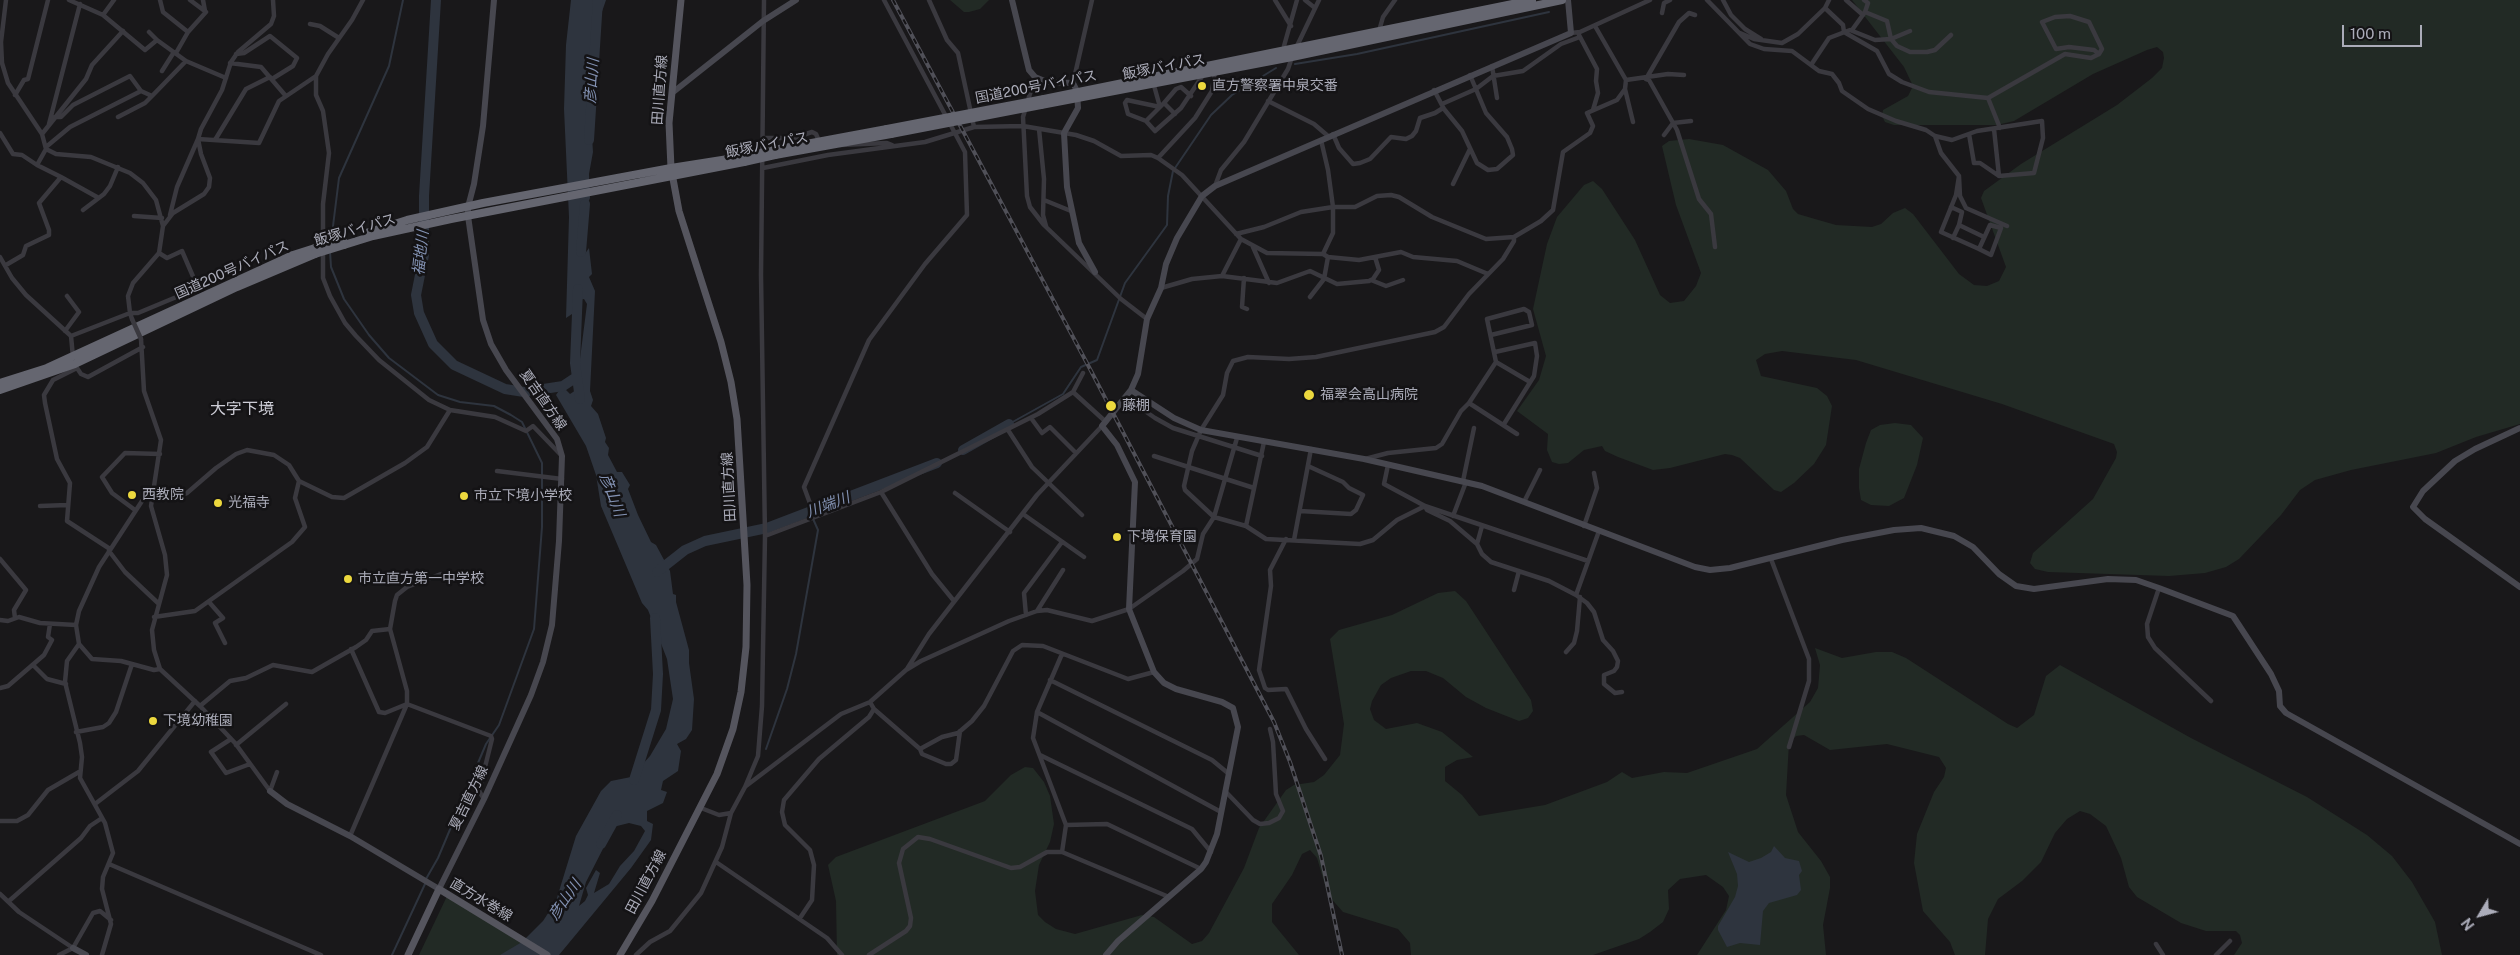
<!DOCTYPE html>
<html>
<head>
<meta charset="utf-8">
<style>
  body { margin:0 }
  #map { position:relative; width:2520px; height:955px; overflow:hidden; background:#19181a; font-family:"Public Sans",sans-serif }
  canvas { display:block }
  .north { position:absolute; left:2455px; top:890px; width:50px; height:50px; -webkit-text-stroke:4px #141315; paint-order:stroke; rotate:233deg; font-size:14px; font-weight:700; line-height:20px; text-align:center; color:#abacb9 }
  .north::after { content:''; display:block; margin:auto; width:18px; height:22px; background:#abacb9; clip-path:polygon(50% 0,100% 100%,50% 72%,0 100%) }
  .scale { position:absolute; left:2342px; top:25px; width:80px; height:22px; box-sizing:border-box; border:2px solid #abacb9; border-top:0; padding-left:6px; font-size:15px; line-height:18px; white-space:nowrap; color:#abacb9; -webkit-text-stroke:4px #141315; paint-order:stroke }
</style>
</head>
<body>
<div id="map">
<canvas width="2520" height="955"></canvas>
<div class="north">N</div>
<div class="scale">100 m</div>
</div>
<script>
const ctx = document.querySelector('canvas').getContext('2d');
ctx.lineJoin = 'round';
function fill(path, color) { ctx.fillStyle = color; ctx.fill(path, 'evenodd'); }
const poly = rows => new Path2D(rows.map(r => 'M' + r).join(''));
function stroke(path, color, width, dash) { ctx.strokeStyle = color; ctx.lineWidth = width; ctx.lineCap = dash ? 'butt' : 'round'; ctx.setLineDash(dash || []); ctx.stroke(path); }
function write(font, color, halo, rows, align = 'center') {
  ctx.font = font + ' "Public Sans","Noto Sans JP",sans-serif'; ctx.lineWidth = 5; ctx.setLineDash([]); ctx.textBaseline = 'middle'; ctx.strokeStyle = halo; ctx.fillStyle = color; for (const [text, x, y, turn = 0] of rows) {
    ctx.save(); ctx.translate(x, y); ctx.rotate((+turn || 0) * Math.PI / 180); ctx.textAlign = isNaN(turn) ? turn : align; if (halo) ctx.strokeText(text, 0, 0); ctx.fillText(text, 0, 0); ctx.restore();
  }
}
fill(poly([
  [950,0,989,0,980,9,969,12,964,12],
  [1852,0,2520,0,2520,424,2476,437,2436,453,2351,470,2315,480,2300,490,2281,515,2239,559,2226,567,2205,573,2169,576,2048,572,2035,569,2030,563,2033,553,2093,499,2116,458,2117,452,2114,444,2002,404,1856,360,1782,351,1765,354,1756,360,1761,376,1817,388,1827,396,1832,406,1826,445,1814,464,1794,483,1781,492,1774,490,1740,458,1732,455,1725,454,1670,468,1653,470,1618,457,1605,451,1602,446,1584,450,1568,463,1559,464,1552,462,1547,450,1548,434,1517,411,1539,380,1546,356,1533,309,1547,244,1557,217,1584,185,1593,181,1602,189,1635,240,1660,295,1670,303,1684,301,1696,286,1701,273,1676,205,1662,146,1669,141,1689,139,1723,145,1768,170,1786,191,1793,209,1798,214,1815,219,1836,225,1872,227,1881,224,1893,213,1905,208,1913,214,1959,274,1974,285,1987,286,1999,281,2006,267,1981,198,1984,191,2021,164,2117,105,2152,78,2162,68,2164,58,2163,52,2157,47,2147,50,2093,74,2014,121,1997,125,1894,125,1885,122,1882,116,1883,110,1908,96,1913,86,1904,67],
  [1895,423,1911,425,1923,438,1917,465,1904,498,1889,506,1871,505,1861,500,1859,488,1859,469,1866,443,1871,430,1880,425],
  [1455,591,1466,601,1531,700,1533,711,1528,718,1519,721,1486,708,1466,697,1443,678,1426,671,1411,671,1391,678,1381,685,1372,701,1370,709,1374,720,1386,729,1417,723,1442,732,1473,757,1457,760,1445,767,1445,781,1462,795,1479,816,1545,805,1607,782,1622,772,1632,778,1664,772,1687,773,1757,749,1810,702,1818,688,1820,665,1815,648,1842,658,1876,652,1892,652,1906,658,2008,724,2017,728,2034,715,2046,676,2060,665,2191,738,2307,797,2367,835,2392,856,2412,882,2435,922,2442,955,2234,955,2242,943,2240,935,2236,931,2206,931,2181,923,2137,897,2129,887,2121,858,2106,826,2090,814,2080,811,2067,819,2055,833,2041,862,2022,881,1998,899,1988,919,1985,955,1955,955,1950,942,1923,911,1914,863,1917,834,1934,792,1944,777,1946,768,1939,757,1887,744,1830,750,1804,735,1796,736,1789,743,1786,795,1798,832,1821,861,1830,877,1830,888,1823,925,1826,955,1697,955,1726,910,1729,896,1723,887,1706,875,1680,879,1668,890,1669,909,1663,922,1650,932,1639,939,1593,955,1411,955,1410,943,1398,929,1343,912,1328,895,1317,858,1310,850,1302,854,1292,875,1272,904,1272,922,1299,955,837,955,836,901,828,865,836,857,985,801,1011,775,1025,767,1033,768,1044,782,1050,796,1054,824,1050,842,1039,865,1035,891,1038,915,1045,922,1056,929,1075,934,1142,915,1154,917,1192,944,1202,941,1209,933,1244,868,1259,828,1286,790,1294,785,1314,782,1324,775,1340,755,1344,724,1330,639,1339,630,1392,615,1438,593],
  [448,894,547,955,419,955]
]), '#222a25');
fill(poly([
  [571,0,606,0,592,41,590,79,592,105,588,122,592,137,593,152,589,174,590,198,582,218,582,255,584,255,589,248,592,274,589,277,595,291,590,391,593,400,591,406,598,414,606,438,605,442,609,448,608,455,617,472,622,472,630,485,628,489,638,515,651,542,656,545,670,571,673,594,676,595,676,602,689,650,689,663,694,699,692,730,686,739,677,744,681,751,678,771,663,781,661,790,667,792,663,803,647,811,647,821,653,824,651,840,631,868,559,955,500,955,522,942,543,921,556,901,576,836,601,791,611,781,631,777,650,756,666,729,673,699,667,659,648,610,642,603,601,506,596,475,586,446,556,395,562,386,570,394,576,390,587,304,584,299,579,300,575,312,566,318,569,217,564,109,566,45],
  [629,823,641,826,645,831,634,851,620,866,609,884,594,893,600,873,596,870,586,888,588,895,585,901,579,906,586,882,609,837,607,831,609,828],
  [1774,846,1785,858,1799,861,1802,871,1799,875,1801,890,1797,895,1769,903,1763,911,1760,945,1740,943,1727,947,1718,930,1718,926,1735,897,1738,886,1737,874,1728,852,1749,862,1761,858,1771,852]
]), '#2e343e');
stroke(poly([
  [1295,64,1357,54,1549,12],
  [331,242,339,178,389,66,403,0],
  [330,251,331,267,344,299,369,335,389,358,438,395,460,402,494,406,511,415,522,422,542,463,542,527,534,629,499,725,486,744,438,858,426,879],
  [1009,424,1063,394,1081,367,1097,360,1125,283,1167,225,1168,196,1173,171,1211,115,1232,95,1276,68],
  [766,749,787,689,796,654,818,530,810,512],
  [392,955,425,884]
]), '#2e343e', 2);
stroke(poly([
  [436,0,424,196,424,255,416,295,419,313,433,344,454,365,505,389,524,392,563,386,575,378],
  [589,140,598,0],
  [581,252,585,204],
  [578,289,575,363,580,399],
  [963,450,1009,424],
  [657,572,685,550,705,541,767,528,937,463],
  [634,780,656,710,658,674,655,618],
  [601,844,617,815]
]), '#2e343e', 10);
stroke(poly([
  [6,0,1,42,2,63,8,83,42,134,46,149,56,154,91,157,130,173,143,183,156,200,163,226],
  [69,0,103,15,145,50,157,40,186,61,226,78],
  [160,0,163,12,188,32],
  [203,0,205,11],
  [363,0,352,20,328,54,316,76,316,95,323,111,329,153,323,204,323,278,330,296,345,323,356,336,379,360,429,400,450,410,495,417,526,431,533,426,560,454],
  [929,0,947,40,958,53,974,127],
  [1275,0,1291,26],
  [1305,0,1315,8],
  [1707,0,1750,44,1764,49,1792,51,1819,71,1832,74,1839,83,1842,91,1868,109,1896,121,1926,130,1935,136,1952,140,1977,131,2042,121,2043,138,2034,173,1999,176,1980,163,1974,163,1969,134],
  [1723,0,1731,15,1745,29,1761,39],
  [1846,0,1863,15],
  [1864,0,1868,3,1865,12],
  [1825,8,1843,25,1844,32,1877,51,1889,74,1902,82,1929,92,1988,98,2065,54,2091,58,2099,54,2102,49,2089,22,2070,16,2055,17,2042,22,2056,49,2069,47,2094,50,2099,54],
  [1662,13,1664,3,1670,0],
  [103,15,114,0],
  [310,24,320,26,339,38],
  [1595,26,1626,80,1668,74,1684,75],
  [1852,30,1865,12,1887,21,1891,39,1910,31],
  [1379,31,1383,17,1395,0],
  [149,32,157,40],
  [1571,33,1580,32,1650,0],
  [1740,33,1754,39,1782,43,1798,34,1825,8,1829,0],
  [1579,35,1597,69,1596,81,1598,93,1593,110],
  [1284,46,1297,0],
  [1296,48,1319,0],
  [176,53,188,32,206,12,190,0],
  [236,54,244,53,270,36,297,58,293,66,272,79],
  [230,63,261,67,285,95],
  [1811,65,1829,38,1850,30,1875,40,1891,39,1897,46,1910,52,1927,52,1935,50,1951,35],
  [1492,66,1497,98],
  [162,71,174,52],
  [1035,77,1023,117,1027,196,1030,207,1044,225,1121,299,1147,319],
  [1646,79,1649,80,1677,130,1699,199,1711,214,1715,247],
  [1646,79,1679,22,1689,13,1695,15],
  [1153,82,1160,107,1146,121,1155,131,1181,108,1203,75],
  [1073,83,1092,0],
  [1625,89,1633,122],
  [1434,90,1444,109,1462,131,1477,163,1488,170,1497,169,1513,155,1512,149,1507,137,1486,113,1470,75],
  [15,95,24,80,28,79,48,0],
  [1988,98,2000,128],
  [1268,101,1314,124,1328,136],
  [1164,103,1176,89,1181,87,1191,96],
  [1442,104,1476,89,1493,76,1523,71,1561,44,1580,37],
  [55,117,61,117,73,105,130,76,141,91,152,96,186,61],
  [118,117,145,103,152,96],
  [1146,121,1128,114,1125,103,1127,100,1160,107,1164,103,1175,114],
  [49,124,80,4],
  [1039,129,1044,179,1043,215,1046,226],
  [1994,129,1999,176],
  [0,133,13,154,22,155,37,165],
  [42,134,86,79,92,65,123,31],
  [1333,134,1339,148,1353,164,1360,163,1370,159,1391,137,1406,139,1412,136,1416,131,1420,118,1435,113,1443,108],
  [1664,135,1673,123,1691,121],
  [1935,136,1941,153,1959,176,1960,196,1966,208,2007,226],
  [764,138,794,138,812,132,816,134,819,141],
  [215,140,246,89,270,77],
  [1321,140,1328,170,1333,207,1333,233,1323,254],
  [840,145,887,143,892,145],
  [46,147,70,127,141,91],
  [1158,158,1195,118,1212,91,1215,72],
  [763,168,828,155,925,142,974,127,1023,126,1076,135,1094,141,1121,156,1151,155,1158,158,1182,175,1241,239,1267,253,1323,254,1328,257,1359,260,1401,252,1413,257,1457,261,1488,274],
  [1959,176,1956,195,1941,232,1979,249,1991,255,2001,228,1990,225,1979,249],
  [61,177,97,197],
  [1453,184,1470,149],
  [1215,186,1221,170,1244,142,1288,69,1292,57],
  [1044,200,1071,211],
  [1951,207,1962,212,1959,225],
  [83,210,104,194,110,186,118,167],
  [170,215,177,187,198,139,259,143,279,101,316,76],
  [134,216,162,218],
  [1236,234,1264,227,1301,212,1333,207,1355,207,1377,196,1391,195,1399,197,1432,217,1486,239,1514,237,1541,221,1553,210,1563,152,1590,133,1593,126,1587,113,1617,100,1625,89,1626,80],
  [1953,238,1959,225,1984,237],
  [1253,247,1269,283],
  [159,253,163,226,173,213,204,194,209,187,210,178,201,154,198,139,201,129,222,90,231,62,238,52,271,24,274,16,273,0],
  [0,257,12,278,26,295,71,336,73,357],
  [6,265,23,255,26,246,49,235,49,230,39,203,61,177,37,165,46,149],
  [1222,276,1241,239],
  [1244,278,1242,307,1247,309],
  [1371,280,1386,286,1403,280],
  [1161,288,1192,279,1222,276,1277,283,1310,271,1337,284,1369,281,1373,279,1379,270,1375,257],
  [1310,297,1324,279,1328,257],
  [65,331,79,312,67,296],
  [71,336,130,313,138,313,198,288,182,251,167,258,159,253,133,283,128,296,130,313,132,319],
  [141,339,144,391,161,440,151,506,165,555,167,575,152,630,154,650,160,669,200,706,235,743,270,791,277,772],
  [1495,352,1535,343,1537,356,1534,376,1504,424],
  [1496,362,1530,382],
  [77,368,53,380,44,395,45,403,57,459,70,483,67,521,110,549],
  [77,368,81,374,88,377,143,347],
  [1073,392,1106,422],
  [1125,397,1155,418,1173,428,1262,456],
  [1469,403,1517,434],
  [1031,418,1042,433,1050,427,1076,453],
  [1008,430,1032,467,1082,515],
  [1154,456,1254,488],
  [1365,459,1388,453,1436,448,1442,444,1461,411,1469,403,1496,362,1487,319,1524,309,1529,312,1532,325,1491,335],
  [1388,465,1384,484,1425,506,1588,561],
  [497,471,562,479],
  [1463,481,1474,428],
  [881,492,932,574,954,601],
  [955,493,1010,532],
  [1524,502,1540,470],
  [40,506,67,505],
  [1425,506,1397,520,1373,540,1360,544,1266,539,1246,526,1214,517,1185,490,1184,486,1192,451,1201,430,1223,395,1227,373,1233,361,1248,357,1289,359,1316,357,1435,332,1444,327,1469,294,1503,259,1514,241,1514,237],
  [1425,506,1427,510,1450,521,1477,544,1482,554,1491,562,1549,581,1576,595,1587,603,1594,612,1603,640,1613,651,1618,661,1617,667,1614,671,1604,675,1604,684,1615,693,1622,692],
  [135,510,112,493,102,477,125,453,160,454],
  [1300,511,1351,514,1356,510,1363,495,1349,488,1343,482,1308,466],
  [1023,514,1084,557],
  [1453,516,1466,482],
  [815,517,804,487,869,340,925,264,967,215,965,152,884,0],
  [1246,526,1264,442],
  [1584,526,1597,488,1594,473],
  [765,536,881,492,1038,414,1073,392,1083,373],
  [1286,539,1270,570,1271,586,1259,670,1265,688,1268,690,1286,689,1306,729,1325,759],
  [1294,540,1311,449],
  [1477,544,1482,526],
  [109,551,125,572,159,604],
  [0,559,26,590,14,610,15,618],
  [1771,559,1809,659,1809,681,1789,747],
  [2159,588,2147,624,2148,637,2155,648,2211,701],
  [1514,590,1519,571],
  [1576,595,1599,531],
  [209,602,223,618,215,623,225,643],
  [1037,611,1063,570],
  [1026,615,1024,593,1062,542],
  [154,617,195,611,292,542,305,527,295,498,299,481],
  [0,620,8,621,19,617,40,623,76,625],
  [79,644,67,661,65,682,80,743,82,757,80,778,105,823,113,853,103,877,102,889,111,924,102,955],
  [351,649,379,712,385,713,407,704,491,736,492,739,479,791,484,799],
  [1566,652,1574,643,1577,631,1580,597],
  [1062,654,1037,712,1033,738,1066,825,1062,852],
  [34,666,47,679,66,684],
  [160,669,154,670,121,661,92,659,79,644,76,625,79,611,99,567,142,501,151,494,181,495,187,493,216,468,236,454,247,450,274,455,289,465,299,481,332,497,344,498,405,463,427,447,450,410],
  [907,669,929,634,1037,495,1102,426],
  [1050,680,1212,760,1229,774],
  [0,688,8,686,44,655,52,640,48,637,50,624],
  [870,702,874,709,920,749,922,754,946,764,951,764,956,760,960,731],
  [200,706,230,681,246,678,273,665,312,672,356,647,366,640,372,631,390,629],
  [1037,712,1221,812],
  [76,732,103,727,109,723,116,712,132,664],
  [231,739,211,752,226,773,250,764],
  [236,745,286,704],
  [920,749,942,737,958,733,972,721,984,706,1013,651,1022,645,1043,646,1128,679,1154,672],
  [1040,755,1192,829,1211,852],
  [746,786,841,714,870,702,906,670,921,661,1009,621,1037,611,1047,610,1092,621,1129,609,1183,571,1197,559,1203,534,1214,517,1237,438],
  [1225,791,1253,820,1260,824,1269,823,1279,818,1283,811,1276,794,1273,742,1270,729],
  [95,804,138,771,195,701],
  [701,808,719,815,731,813],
  [0,821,17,821,28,815,48,790,79,772],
  [1066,825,1107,824,1201,869],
  [350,836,407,704,407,691,390,629,395,601,397,595,407,587,441,574],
  [716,862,827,938,842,955],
  [109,864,321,955],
  [0,894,19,912,73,948],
  [9,901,81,838,90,826,102,818],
  [800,918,812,900,814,865,810,850,785,825,782,812,784,800,819,759,869,717,874,709],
  [2156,944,2163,955],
  [59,955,73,948,93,913,100,911,111,920],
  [636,955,650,942,670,931,701,893,722,847,731,813,745,787,758,756,762,706,765,536,761,275,764,0],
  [869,955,906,931,910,926,911,918,899,863,903,849,918,837,930,839,1011,868,1020,867,1047,852,1062,852,1169,897],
  [2216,955,2230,941]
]), '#3a393f', 4.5);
stroke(poly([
  [1012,0,1029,70,1035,77,1047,82,1073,83,1077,91,1078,108,1064,133,1067,187,1079,243,1095,272],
  [672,93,763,21,796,0],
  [1131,390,1174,418,1201,430,1364,459,1482,486,1695,567,1710,570,1730,568,1842,540,1894,530,1921,528,1954,536,1973,547,1999,574,2016,586,2034,589,2108,579,2136,580,2159,588,2233,616,2271,674,2279,691,2280,706,2286,713,2520,844],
  [2520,428,2475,449,2455,461,2423,491,2413,507,2425,519,2520,587],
  [270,791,287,804,350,836,439,889,484,799,531,695,543,662,552,625,559,541,562,456,557,439,506,370,491,344,483,320,468,216,468,207,474,184,483,126,494,0],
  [73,948,86,955],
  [1106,955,1118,941,1201,869,1206,862,1217,834,1238,727,1233,708,1222,702,1176,689,1164,683,1154,672,1129,609,1135,482,1117,445,1102,426,1131,390,1138,374,1147,319,1161,288,1166,264,1177,238,1202,196,1215,186,1571,33,1568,0]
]), '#47474f', 6);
stroke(poly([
  [408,955,439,889,547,955],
  [620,955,652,901,717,774,733,729,741,692,746,647,747,585,737,419,731,382,721,342,679,211,671,168,669,123,681,0]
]), '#55555e', 7);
stroke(poly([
  [1044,99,1532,0],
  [1041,105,1292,57,1562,0],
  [774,150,887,129],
  [775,155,891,134],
  [366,233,407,220,483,203,671,168,741,157],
  [344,245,373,236,451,219,744,162],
  [0,383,47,368,293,255,315,248],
  [0,390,75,364,237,287,315,254]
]), '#656670', 8);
const rail = poly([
  [893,0,1089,367,1274,722,1290,762,1321,856,1342,955]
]);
stroke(rail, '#505058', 4);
stroke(rail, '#141315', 2, [5.5]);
stroke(poly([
  [132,319,141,339]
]), '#3a393f', 4.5);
stroke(poly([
  [887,129,1044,99],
  [891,134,1041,105],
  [741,157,774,150],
  [744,162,775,155],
  [315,248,343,240],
  [315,254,344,245]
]), '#656670', 8);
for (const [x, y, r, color] of [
  [1202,86,5,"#ecd83e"],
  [1309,395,6,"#ecd83e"],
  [1111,406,6,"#ecd83e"],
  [132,495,5,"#ecd83e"],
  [464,496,5,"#ecd83e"],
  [218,503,5,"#ecd83e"],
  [1117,537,5,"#ecd83e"],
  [348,579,5,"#ecd83e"],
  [153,721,5,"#ecd83e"]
]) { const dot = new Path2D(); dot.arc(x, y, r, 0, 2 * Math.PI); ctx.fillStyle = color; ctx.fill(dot); stroke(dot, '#141315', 2); }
write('14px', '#abacb9', '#141315', [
  ["飯塚バイパス",1164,67,-11],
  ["国道200号バイパス",1036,87,-11],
  ["田川直方線",660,90,-86],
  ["飯塚バイパス",767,145,-11],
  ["飯塚バイパス",355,230,-16],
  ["国道200号バイパス",232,270,-24],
  ["夏吉直方線",543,400,55],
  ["田川直方線",729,487,-93],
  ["夏吉直方線",469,798,-64],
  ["田川直方線",646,882,-62],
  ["直方水巻線",481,900,31]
]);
write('14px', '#abacb9', '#141315', [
  ["直方警察署中泉交番",1212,86],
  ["福翠会高山病院",1320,395],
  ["藤棚",1122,406],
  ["西教院",142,495],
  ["市立下境小学校",474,496],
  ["光福寺",228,503],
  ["下境保育園",1127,537],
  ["市立直方第一中学校",358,579],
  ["下境幼稚園",163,721]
], 'left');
write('italic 15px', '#8392b3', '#141315', [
  ["彦山川",592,81,-86],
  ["福地川",421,253,-84],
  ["彦山川",612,495,69],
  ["川端川",828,505,-21],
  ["彦山川",565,900,-55]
]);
write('16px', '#ccccd5', '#141315', [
  ["大字下境",242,409]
]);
</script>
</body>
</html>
